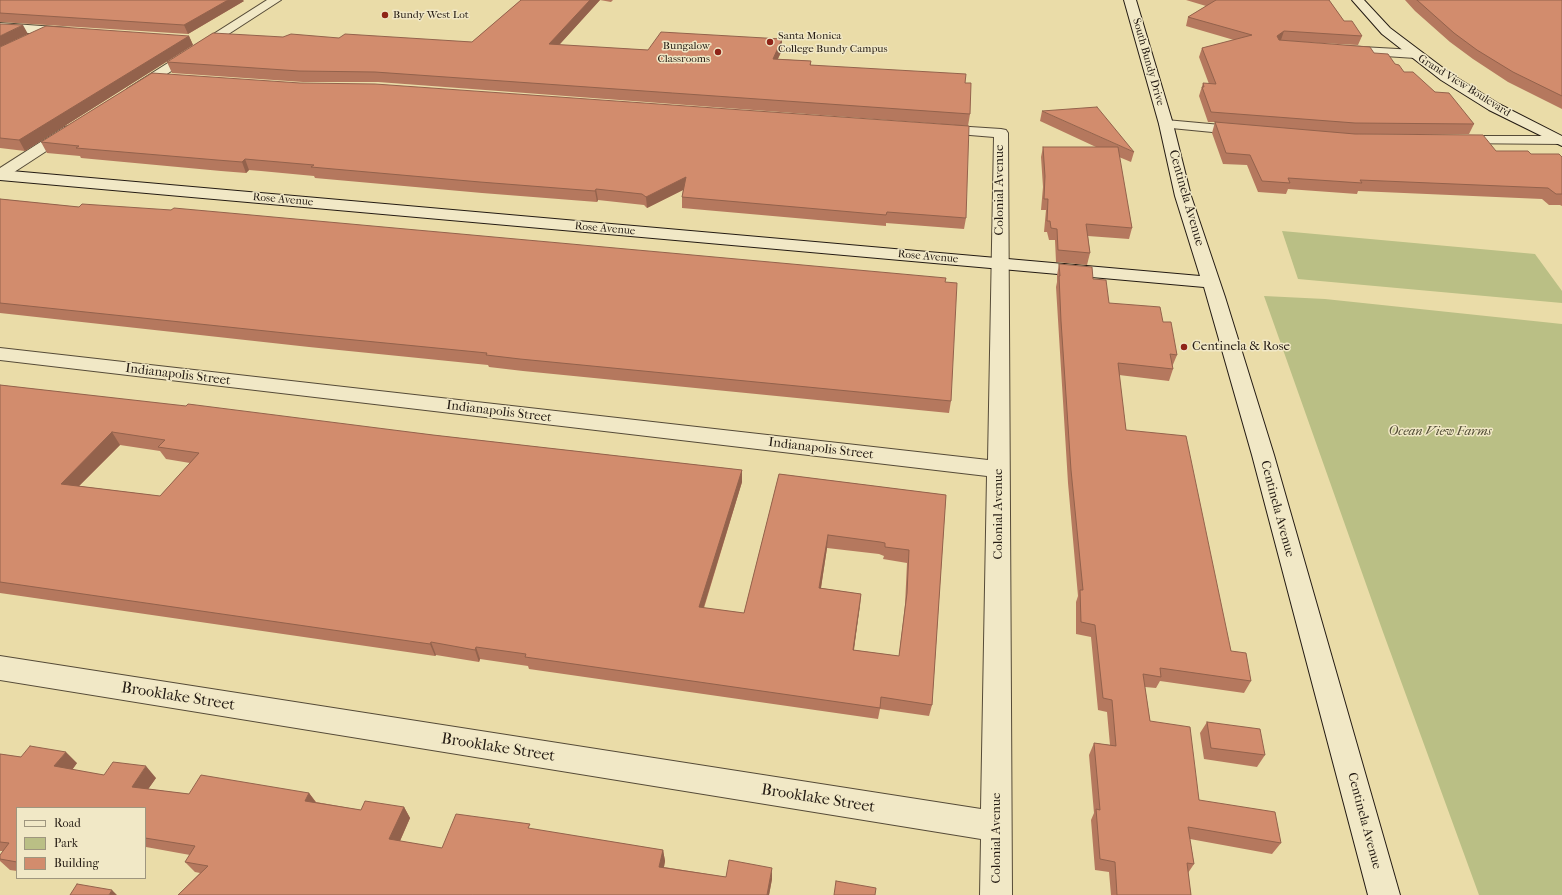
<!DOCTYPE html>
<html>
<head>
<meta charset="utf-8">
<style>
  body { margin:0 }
  #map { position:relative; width:1562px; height:895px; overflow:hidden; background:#eadca8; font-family:"IM FELL French Canon",serif }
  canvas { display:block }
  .legend { position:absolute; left:16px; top:807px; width:130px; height:72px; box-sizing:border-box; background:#f1e8c6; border:1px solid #9f967e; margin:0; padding:5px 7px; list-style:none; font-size:12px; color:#241b13 }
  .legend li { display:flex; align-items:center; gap:8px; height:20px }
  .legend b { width:20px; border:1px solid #9f967e }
</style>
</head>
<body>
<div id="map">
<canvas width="1562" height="895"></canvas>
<ul class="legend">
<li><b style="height:5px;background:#f1e8c6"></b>Road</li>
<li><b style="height:11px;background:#babf85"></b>Park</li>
<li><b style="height:11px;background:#d28c6d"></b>Building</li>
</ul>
</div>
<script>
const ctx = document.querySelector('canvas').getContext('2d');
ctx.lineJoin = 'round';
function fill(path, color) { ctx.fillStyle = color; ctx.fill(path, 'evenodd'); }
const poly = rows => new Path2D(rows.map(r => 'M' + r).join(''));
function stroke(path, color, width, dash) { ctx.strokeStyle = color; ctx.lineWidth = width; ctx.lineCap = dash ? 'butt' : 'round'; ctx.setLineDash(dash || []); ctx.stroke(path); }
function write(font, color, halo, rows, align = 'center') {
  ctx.font = font + ' "IM FELL French Canon",serif'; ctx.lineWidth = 3; ctx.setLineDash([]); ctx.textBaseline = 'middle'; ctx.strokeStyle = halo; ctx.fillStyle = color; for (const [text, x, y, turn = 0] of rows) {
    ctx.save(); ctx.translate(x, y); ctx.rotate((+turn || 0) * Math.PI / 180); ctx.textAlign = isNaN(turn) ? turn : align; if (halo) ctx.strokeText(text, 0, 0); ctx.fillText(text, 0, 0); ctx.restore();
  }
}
fill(poly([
  [1282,231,1535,254,1562,291,1562,303,1298,279],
  [1264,296,1325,299,1562,324,1562,895,1479,895,1383,632]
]), '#babf85');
const street = poly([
  [267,0,281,0,139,92,134,93,129,92,127,89,267,0],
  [0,23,69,28,75,32,69,36,0,31,0,23],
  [1344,46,1415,50,1421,54,1415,58,1340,53,1338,50,1344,46],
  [1166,120,1243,127,1248,128,1250,131,1248,134,1243,135,1161,127,1159,124,1161,121,1166,120],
  [939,125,1001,129,1006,130,1008,133,1012,895,980,895,981,839,0,680,0,656,981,809,987,476,0,360,0,348,988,460,994,137,934,132,932,129,934,126,939,125],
  [69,126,74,127,76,130,74,133,5,178,0,180,0,168,64,127,69,126],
  [1457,136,1562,136,1562,144,1452,143,1450,140,1452,137,1457,136]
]);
const secondary = poly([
  [1124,0,1136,0,1173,124,1191,196,1225,297,1274,455,1400,895,1368,895,1252,455,1204,287,0,180,0,170,1200,276,1175,196,1159,124,1124,0],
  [1352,0,1364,0,1390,28,1451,74,1499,104,1562,136,1562,146,1489,110,1441,80,1382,34,1352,0]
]);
stroke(street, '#564b38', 2);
stroke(secondary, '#241b13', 2);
fill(street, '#f1e8c6');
fill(secondary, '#f1e8c6');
fill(poly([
  [0,0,244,1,188,34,0,22],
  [521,0,613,0,611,2,600,0,559,45,648,50,782,50,778,59,811,61,811,65,965,83,970,114,968,126,378,82,303,82,172,73,167,62,283,37,472,42],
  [1186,0,1329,0,1344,21,1362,36,1358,45,1281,41,1374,53,1395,64,1404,72,1435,92,1474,124,1469,134,1351,134,1496,151,1562,157,1562,206,1560,205,1549,205,1542,199,1358,191,1357,194,1288,189,1286,194,1258,192,1247,165,1223,164,1212,133,1215,122,1208,122,1199,96,1203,83,1209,84,1199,57,1202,48,1234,40,1186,26,1188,17,1206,6],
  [1405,0,1562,0,1562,109,1508,82,1473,59,1450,42,1415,11],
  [189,36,193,45,25,151,0,148,0,47],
  [152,73,966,218,964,229,886,223,886,226,682,208,682,197,683,190,647,208,644,205,598,200,597,202,482,193,315,178,314,176,261,171,249,170,246,173,221,171,81,158,80,156,47,153,41,142],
  [1042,111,1134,152,1131,162,1119,157,1132,228,1129,239,1088,236,1090,253,1087,265,1056,262,1055,240,1049,240,1047,232,1044,232,1046,210,1041,210,1043,187,1041,157,1043,147,1096,147,1040,121],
  [0,199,79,207,945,282,951,401,949,413,523,371,489,367,488,365,309,347,0,313],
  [1059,264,1093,279,1109,303,1163,322,1177,355,1172,367,1173,369,1169,381,1119,375,1126,430,1231,651,1251,681,1244,693,1160,681,1156,688,1145,687,1150,721,1199,800,1281,843,1272,854,1190,839,1194,864,1188,873,1191,895,1111,895,1109,872,1095,870,1091,820,1094,813,1089,755,1094,743,1110,745,1107,712,1098,710,1091,637,1076,634,1076,602,1078,596,1068,483,1056,287,1057,282,1057,275],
  [0,385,433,435,742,470,742,482,704,608,744,613,779,474,946,495,932,705,929,716,880,709,878,719,529,669,528,666,480,659,479,662,436,655,435,656,0,593],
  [120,445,160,451,166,459,190,463,160,496,79,486],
  [827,548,879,554,884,556,883,559,907,563,905,605,899,656,854,650,861,594,821,588],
  [1207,722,1265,755,1257,767,1204,759,1200,733],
  [0,754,21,757,77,763,72,770,104,775,156,778,148,789,189,794,309,793,316,802,361,810,404,807,410,818,400,841,442,848,531,829,663,850,665,861,664,867,726,877,772,879,769,895,178,895,200,873,195,872,185,862,190,855,146,847,145,849,145,808,17,808,17,871,10,870,0,861,0,855,3,851,0,851]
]), '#b5785e');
fill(poly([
  [228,0,243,0,244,1,188,34,184,25],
  [590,0,600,0,550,55,549,44],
  [23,25,28,34,0,47,0,36],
  [1284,31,1281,40,1274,46,1277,36],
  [189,36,193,45,25,151,19,140],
  [782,39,782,50,773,69,773,59],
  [245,159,249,170,246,173,242,162],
  [686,177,687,188,647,208,646,197],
  [596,189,598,200,597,202,595,191],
  [112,432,120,445,69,496,61,484],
  [742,470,742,482,700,619,699,607],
  [828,535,827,548,819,600,819,588],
  [861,594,860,606,852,662,853,650],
  [431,642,436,655,435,656,430,644],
  [476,647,480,659,479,662,475,650],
  [66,752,77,763,66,778,54,766],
  [146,766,156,778,142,798,132,787],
  [309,793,317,804,305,801],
  [404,807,410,818,396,850,389,839],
  [663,850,665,861,662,877,659,867],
  [772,868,772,879,769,895,767,895],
  [112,890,117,895,109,895]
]), '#93624c');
const building = poly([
  [0,0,228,0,184,25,0,13,0,0],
  [521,0,590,0,549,44,648,50,661,32,782,39,773,59,811,61,810,65,966,74,965,83,971,83,970,114,375,72,299,71,167,62,213,33,283,37,291,34,339,38,345,34,472,42,521,0],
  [1216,0,1329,0,1344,21,1352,21,1362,36,1284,31,1277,36,1279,40,1370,47,1374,53,1388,54,1395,64,1399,65,1404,72,1413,72,1435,92,1449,93,1474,124,1355,123,1211,112,1202,87,1204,87,1203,83,1216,84,1202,48,1252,35,1188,17,1216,0],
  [1417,0,1562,0,1562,96,1513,72,1477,50,1454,33,1417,0],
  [0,24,23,25,0,36,0,24],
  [46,26,189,36,19,140,0,138,0,47,46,26],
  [152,73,300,83,375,84,969,126,966,218,887,212,886,215,682,197,686,177,646,197,642,194,596,189,595,191,480,182,311,167,314,165,256,160,245,159,242,162,217,160,76,148,79,146,41,142,152,73],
  [1097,107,1134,152,1042,111,1097,107],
  [1215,122,1355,134,1483,135,1496,151,1528,151,1531,154,1559,154,1562,157,1562,194,1556,194,1548,188,1360,180,1362,183,1288,178,1290,183,1262,181,1250,155,1226,153,1215,122],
  [1043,147,1118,147,1132,228,1086,224,1090,253,1058,250,1057,229,1051,228,1050,221,1047,221,1048,199,1044,199,1045,176,1043,147],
  [0,199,79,207,82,204,171,210,174,208,946,278,945,282,957,283,951,401,520,359,486,355,487,353,304,335,0,303,0,199],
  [1059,264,1092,267,1093,279,1106,280,1109,303,1160,307,1163,322,1171,322,1177,355,1170,354,1173,369,1118,363,1126,430,1186,436,1231,651,1246,653,1251,681,1160,668,1161,677,1143,674,1150,721,1190,727,1199,800,1275,812,1281,843,1188,827,1194,864,1187,863,1191,895,1117,895,1115,862,1100,859,1096,809,1100,810,1094,743,1116,746,1112,700,1103,698,1095,625,1081,622,1080,590,1083,590,1071,470,1061,321,1059,276,1060,276,1059,264],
  [0,385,186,406,188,404,433,435,742,470,699,607,744,613,779,474,946,495,932,705,881,697,880,708,525,657,526,654,476,647,475,650,431,642,430,644,0,582,0,385],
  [112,432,165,440,158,447,199,453,160,496,61,484,112,432],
  [828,535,880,542,885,543,885,547,909,550,907,593,899,656,853,650,861,594,819,588,828,535],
  [1207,722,1260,729,1265,755,1211,748,1207,722],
  [30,746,66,752,54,766,104,775,113,762,146,766,132,787,189,794,201,775,309,793,305,801,361,810,365,801,404,807,389,839,442,848,456,814,530,824,528,828,663,850,659,867,726,877,729,860,772,868,767,895,178,895,208,866,185,862,195,846,145,838,145,808,17,808,17,862,0,859,0,855,9,843,0,842,0,754,21,757,30,746],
  [836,881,876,888,875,895,834,895,836,881],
  [77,884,112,890,109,895,70,895,77,884]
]);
fill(building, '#d28c6d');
stroke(building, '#93624c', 1);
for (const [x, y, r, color] of [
  [385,15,4,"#8f2418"],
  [770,42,4,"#8f2418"],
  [718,52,4,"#8f2418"],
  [1184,347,4,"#8f2418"]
]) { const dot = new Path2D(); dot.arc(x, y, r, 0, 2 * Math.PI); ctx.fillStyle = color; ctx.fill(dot); stroke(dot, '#f1e8c6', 1.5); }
write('11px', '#241b13', '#f1e8c6', [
  ["Bundy West Lot",393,15],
  ["Santa Monica",778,36],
  ["College Bundy Campus",778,49],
  ["Bungalow",710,46,"right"],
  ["Classrooms",710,59,"right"]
], 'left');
write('11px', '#241b13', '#f1e8c6', [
  ["South Bundy Drive",1148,62,74],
  ["Grand View Boulevard",1464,86,32],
  ["Rose Avenue",283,200,5],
  ["Rose Avenue",605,229,5],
  ["Rose Avenue",928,257,5]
]);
write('13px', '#241b13', '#f1e8c6', [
  ["Colonial Avenue",1000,190,-90],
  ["Centinela Avenue",1186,198,74],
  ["Indianapolis Street",178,375,7],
  ["Indianapolis Street",499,412,7],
  ["Indianapolis Street",821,449,7],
  ["Centinela Avenue",1277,509,75],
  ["Colonial Avenue",999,514,-90],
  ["Centinela Avenue",1364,821,75],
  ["Colonial Avenue",997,838,-90]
]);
write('13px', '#241b13', '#f1e8c6', [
  ["Centinela & Rose",1192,347]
], 'left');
write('italic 13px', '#514c35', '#f1e8c6', [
  ["Ocean View Farms",1440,432]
]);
write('16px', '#241b13', '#f1e8c6', [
  ["Brooklake Street",178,697,9],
  ["Brooklake Street",498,748,9],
  ["Brooklake Street",818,799,9]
]);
</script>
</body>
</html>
